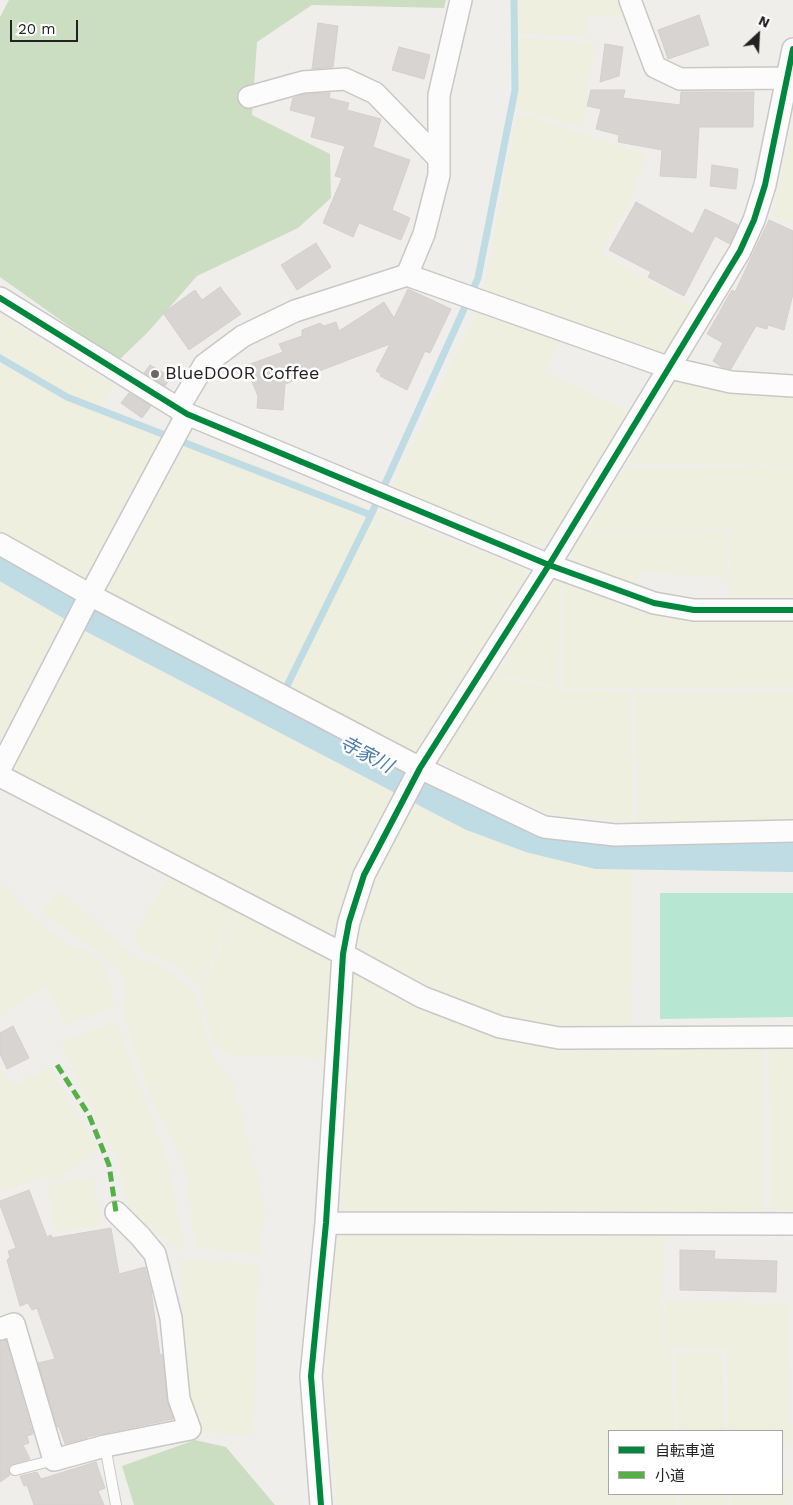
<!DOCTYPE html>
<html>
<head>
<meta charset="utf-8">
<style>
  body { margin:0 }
  #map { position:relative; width:793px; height:1505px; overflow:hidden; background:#f0eeeb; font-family:"Work Sans","Noto Sans JP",sans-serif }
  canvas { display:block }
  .legend { position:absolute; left:608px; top:1430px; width:175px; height:65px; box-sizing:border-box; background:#fff; border:1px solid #a7a7a7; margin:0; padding:6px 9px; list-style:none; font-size:15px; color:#222 }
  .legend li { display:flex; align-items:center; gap:10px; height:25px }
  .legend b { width:25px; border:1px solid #a7a7a7 }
  .north { position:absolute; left:733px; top:10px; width:50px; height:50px; -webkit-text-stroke:4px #fff; paint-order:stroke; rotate:25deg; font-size:14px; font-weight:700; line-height:20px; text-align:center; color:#222 }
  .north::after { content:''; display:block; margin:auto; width:18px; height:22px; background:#222; clip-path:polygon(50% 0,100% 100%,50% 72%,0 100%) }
  .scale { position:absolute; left:10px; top:20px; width:68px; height:22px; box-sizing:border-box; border:2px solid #222; border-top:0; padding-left:6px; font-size:15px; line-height:18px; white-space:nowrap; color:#222; -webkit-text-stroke:4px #fff; paint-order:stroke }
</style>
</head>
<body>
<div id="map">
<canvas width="793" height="1505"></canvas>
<ul class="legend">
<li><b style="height:6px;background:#00873e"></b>自転車道</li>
<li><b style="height:6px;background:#55b145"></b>小道</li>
</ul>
<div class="north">N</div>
<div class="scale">20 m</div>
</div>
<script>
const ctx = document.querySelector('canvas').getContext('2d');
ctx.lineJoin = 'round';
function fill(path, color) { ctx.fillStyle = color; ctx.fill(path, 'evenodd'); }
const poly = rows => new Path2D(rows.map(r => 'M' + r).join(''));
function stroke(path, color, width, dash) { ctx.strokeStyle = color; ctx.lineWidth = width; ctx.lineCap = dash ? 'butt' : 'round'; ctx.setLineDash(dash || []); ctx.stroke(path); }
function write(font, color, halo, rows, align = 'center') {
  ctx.font = font + ' "Work Sans","Noto Sans JP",sans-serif'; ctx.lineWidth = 5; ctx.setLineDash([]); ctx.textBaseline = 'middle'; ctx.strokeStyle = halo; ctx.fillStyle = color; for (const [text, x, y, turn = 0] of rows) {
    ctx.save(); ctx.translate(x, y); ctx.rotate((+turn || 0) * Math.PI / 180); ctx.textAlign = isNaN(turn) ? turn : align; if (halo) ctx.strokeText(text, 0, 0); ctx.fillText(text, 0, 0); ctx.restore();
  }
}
fill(poly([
  [514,0,620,0,626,17,587,15,589,36,519,34],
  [518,38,595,43,583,128,516,108],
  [517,112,645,154,632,197,601,253,694,308,668,350,655,354,483,292],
  [791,131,793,132,793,223,772,217],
  [477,311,561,341,545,372,632,413,553,539,534,545,391,488],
  [0,314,114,385,102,408,90,406,107,416,164,432,92,579,78,582,0,536,0,366,5,357,0,354],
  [684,383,749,396,793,397,793,465,627,463,673,384],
  [189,439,523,568,528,578,422,751,408,753,105,593],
  [793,466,793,597,729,597,731,529,586,530,625,468],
  [582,532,729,532,728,578,639,572,637,585,573,561,570,552],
  [0,570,73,611,0,749],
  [561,582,558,687,497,673,551,584],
  [563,582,637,611,703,621,793,622,793,687,562,688],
  [87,621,402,783,353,875,337,932,327,936,17,774,12,764],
  [492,676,562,690,631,692,632,824,549,813,485,787,438,760],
  [793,692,793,822,636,823,635,693],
  [415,795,504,833,573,852,633,857,631,1027,544,1026,464,1006,425,988,361,953,358,940,371,882],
  [168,876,238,912,199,985,175,965,144,952,133,938],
  [0,881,35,919,74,948,83,947,106,966,115,1007,66,1025,46,985,0,1017],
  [60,890,135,957,160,966,179,978,195,994,212,1055,233,1081,266,1211,259,1256,196,1247,184,1160,154,1106,125,1018,122,973,95,949,41,912],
  [240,913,323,955,335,970,325,1058,229,1055,213,1042,200,989],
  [359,972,492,1034,764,1047,764,1214,344,1218,333,1201,352,973],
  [117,1022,167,1158,185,1251,130,1215,117,1158,60,1042],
  [793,1047,793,1211,771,1211,769,1048],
  [0,1066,14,1085,50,1067,98,1150,54,1181,49,1175,0,1192],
  [93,1177,102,1226,55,1232,48,1185],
  [666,1234,662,1303,664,1349,671,1350,674,1431,609,1431,609,1494,677,1494,678,1505,337,1505,324,1380,331,1250,342,1235],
  [179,1259,258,1264,254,1435,203,1433,186,1387],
  [666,1300,789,1304,792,1447,782,1446,782,1431,728,1431,727,1350,665,1347],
  [722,1352,725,1431,677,1431,675,1353],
  [782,1480,791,1480,791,1505,730,1505,730,1494,782,1494],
  [679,1494,727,1494,727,1505,680,1505]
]), '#efefdf');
fill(poly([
  [9,0,446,0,444,8,312,5,257,42,252,115,330,154,331,198,298,228,197,276,148,332,118,361,0,277,0,17],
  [195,1440,226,1447,275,1505,134,1505,122,1466]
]), '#cbdec1');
fill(poly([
  [660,893,793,893,793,1017,660,1019]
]), '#b7e6d2');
stroke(poly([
  [0,358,67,397,371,515],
  [276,708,371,515,478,278,515,90,514,0]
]), '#bfdbe3', 7);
stroke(poly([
  [0,558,94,613,473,811,532,833,598,849,793,852]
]), '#bfdbe3', 40);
const building = poly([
  [699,15,709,45,668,59,658,30,699,15],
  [318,23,338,26,333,67,312,69,318,23],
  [605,44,623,47,619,76,600,82,605,44],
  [399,47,430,55,424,79,392,70,399,47],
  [591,90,625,90,623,98,680,105,681,92,754,92,753,127,699,127,696,178,660,176,662,150,618,142,619,135,596,129,601,109,587,106,591,90],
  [330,93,329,98,349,103,347,110,381,119,373,147,410,160,392,210,410,218,401,240,359,223,353,237,323,223,342,178,335,176,345,146,311,137,316,117,290,110,293,98,305,94,330,93],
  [712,165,738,169,736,189,710,186,712,165],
  [636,202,693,234,705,209,738,225,730,244,715,236,684,296,648,277,651,272,609,250,636,202],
  [769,220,793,231,793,294,784,330,768,325,767,329,756,326,731,369,722,367,713,361,723,343,707,334,732,290,735,292,769,220],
  [316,243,331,267,297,290,281,265,316,243],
  [220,287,241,314,189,350,163,313,195,290,202,300,220,287],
  [408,289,451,309,430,353,425,351,407,390,380,376,381,374,376,371,390,344,285,384,283,410,257,408,258,396,245,366,283,352,279,344,302,336,302,330,320,323,324,326,336,322,339,331,384,302,394,318,408,289],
  [150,365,171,377,165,386,144,373,150,365],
  [129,393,151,406,142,418,121,403,129,393],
  [13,1026,29,1058,7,1069,0,1054,0,1033,13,1026],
  [29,1190,47,1237,51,1235,52,1238,111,1228,119,1274,145,1267,151,1290,160,1355,162,1354,167,1400,173,1419,87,1437,87,1438,65,1444,59,1427,57,1427,38,1363,55,1359,37,1308,32,1310,28,1303,20,1306,7,1260,10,1257,8,1251,16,1248,0,1205,0,1201,29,1190],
  [680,1250,715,1251,714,1259,777,1261,776,1292,680,1290,680,1250],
  [6,1340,33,1434,27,1436,29,1443,23,1445,30,1459,11,1465,8,1469,10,1475,0,1482,0,1341,6,1340],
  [96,1462,105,1488,98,1491,104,1505,34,1505,27,1485,24,1486,20,1476,37,1472,41,1479,96,1462]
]);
fill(building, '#d7d4d2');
stroke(building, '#d3d0cc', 1);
const lane = poly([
  [105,1446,116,1505],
  [15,1470,54,1460]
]);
const street = poly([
  [630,0,655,67,680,79,793,78],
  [249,97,303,82,345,79,375,93,439,159],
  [407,275,670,368,731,382,793,386],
  [0,298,187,414,549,565,654,603,694,610,793,610],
  [178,409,204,365,243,336,295,311,407,275,424,234,439,175,439,95,461,0],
  [0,544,90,595,420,768,544,827,615,835,793,831],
  [0,769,90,595,187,414],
  [0,776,343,954,422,997,500,1027,559,1038,793,1037],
  [326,1223,793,1224],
  [0,1329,14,1324,54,1460,105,1446,190,1429,179,1399,171,1318,155,1254,140,1236,116,1212],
  [321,1505,311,1376,326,1223,343,954,349,922,364,875,420,768,549,565,740,251,754,220,765,185,793,49]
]);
stroke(lane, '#c9c8c7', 12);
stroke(street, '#c9c8c7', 24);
stroke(lane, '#fdfcfc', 10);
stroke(street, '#fdfcfc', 21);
stroke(poly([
  [57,1065,89,1115,109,1165,116,1212]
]), '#55b145', 5, [10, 5]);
stroke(poly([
  [0,298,187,414,549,565,654,603,694,610,793,610],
  [321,1505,311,1376,326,1223,343,954,349,922,364,875,420,768,549,565,740,251,754,220,765,185,793,49]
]), '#00873e', 6);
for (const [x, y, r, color] of [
  [155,374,5,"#6a6968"]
]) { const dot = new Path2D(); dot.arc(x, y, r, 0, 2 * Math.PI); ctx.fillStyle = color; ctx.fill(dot); stroke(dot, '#fff', 2); }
write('18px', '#222', '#fff', [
  ["BlueDOOR Coffee",165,374]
], 'left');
write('italic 19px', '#4a7aab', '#fff', [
  ["寺家川",366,755,28]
]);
</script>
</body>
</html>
